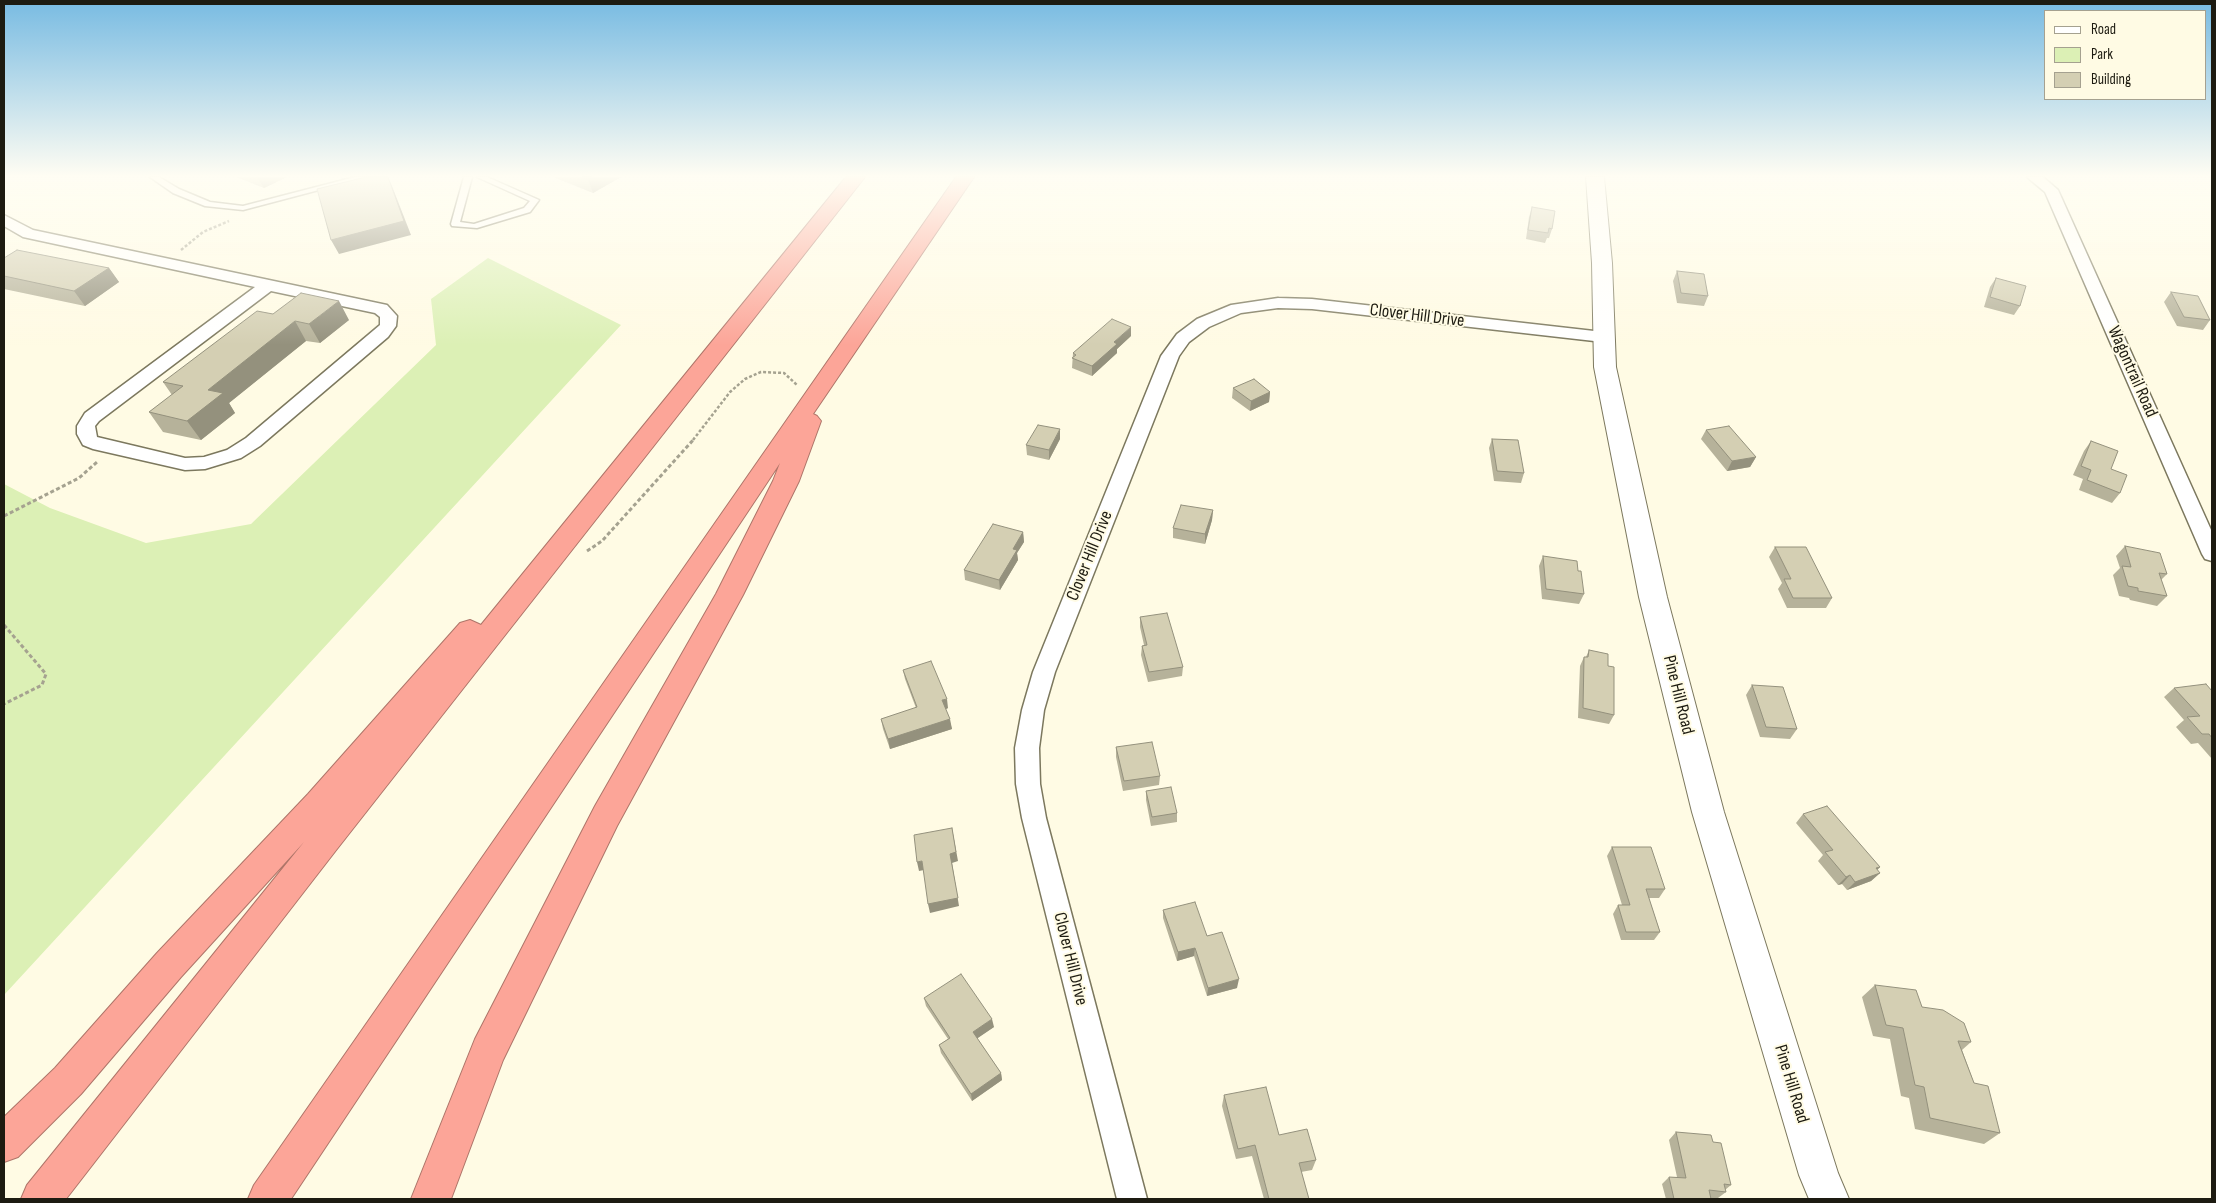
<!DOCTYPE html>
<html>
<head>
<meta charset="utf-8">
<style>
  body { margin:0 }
  #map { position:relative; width:2216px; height:1203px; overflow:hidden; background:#fffbe4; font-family:"Sofia Sans Condensed",sans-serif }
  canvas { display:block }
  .frame { position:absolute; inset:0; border:5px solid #1d1b11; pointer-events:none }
  .legend { position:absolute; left:2044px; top:10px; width:162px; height:90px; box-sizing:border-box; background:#fffbe4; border:1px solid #a5a190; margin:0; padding:6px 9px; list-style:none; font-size:15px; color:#1d1b11 }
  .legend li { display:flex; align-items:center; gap:10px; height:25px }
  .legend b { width:25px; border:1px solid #a5a190 }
</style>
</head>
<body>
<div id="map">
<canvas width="2216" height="1203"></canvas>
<div class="frame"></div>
<ul class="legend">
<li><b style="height:6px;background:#fff"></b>Road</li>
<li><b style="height:14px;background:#dcf0b5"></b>Park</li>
<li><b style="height:14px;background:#d4cfb3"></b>Building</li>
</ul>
</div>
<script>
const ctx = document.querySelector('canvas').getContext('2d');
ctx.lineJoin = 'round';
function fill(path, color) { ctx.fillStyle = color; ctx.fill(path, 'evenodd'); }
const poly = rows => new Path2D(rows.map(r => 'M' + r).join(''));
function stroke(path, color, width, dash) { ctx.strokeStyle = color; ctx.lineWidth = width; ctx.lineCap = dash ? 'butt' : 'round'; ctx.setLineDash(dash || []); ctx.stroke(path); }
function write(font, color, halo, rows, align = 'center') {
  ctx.font = font + ' "Sofia Sans Condensed",sans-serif'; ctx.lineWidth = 4; ctx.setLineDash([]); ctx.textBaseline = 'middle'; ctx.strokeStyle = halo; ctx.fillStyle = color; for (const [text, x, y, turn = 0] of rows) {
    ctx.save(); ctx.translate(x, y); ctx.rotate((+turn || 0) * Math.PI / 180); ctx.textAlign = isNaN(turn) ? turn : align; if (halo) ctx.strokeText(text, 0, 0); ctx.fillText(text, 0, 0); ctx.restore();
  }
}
fill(poly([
  [488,258,621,325,4,995,4,484,50,508,146,543,251,524,436,345,431,299]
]), '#dcf0b5');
const service = poly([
  [150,177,159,177,179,189,210,202,243,206,355,177,368,177,243,210,205,206,173,193,150,177],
  [464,177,472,177,460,222,474,224,524,208,530,201,477,177,487,177,539,200,530,212,477,228,452,226,451,224,464,177]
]);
const minor = poly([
  [2027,177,2043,177,2058,190,2212,532,2212,561,2205,559,2202,554,2045,192,2027,177],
  [4,215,33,230,387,305,397,316,396,326,388,337,260,446,241,458,205,469,185,470,93,449,83,445,77,434,77,426,85,413,255,287,23,237,4,226,4,215],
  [271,291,375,313,380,317,380,325,246,438,227,450,204,457,185,458,97,437,95,426,99,421,271,291],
  [1278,298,1312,299,1603,332,1609,333,1612,337,1609,341,1603,342,1312,309,1278,308,1241,313,1209,327,1189,342,1179,356,1055,672,1044,710,1039,748,1040,784,1046,818,1147,1199,1117,1199,1022,818,1016,784,1015,748,1022,710,1033,672,1161,356,1177,334,1197,319,1231,305,1278,298]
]);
const tertiary = poly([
  [1586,177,1604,177,1612,263,1616,367,1667,597,1724,812,1838,1173,1849,1199,1809,1199,1799,1175,1692,812,1639,597,1594,367,1592,263,1586,177]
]);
const motorway = poly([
  [846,177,865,177,337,849,66,1199,21,1199,27,1185,304,842,181,977,81,1094,18,1157,4,1162,4,1117,55,1068,157,953,308,794,460,623,470,620,481,625,846,177],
  [956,177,974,177,813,414,817,416,821,421,799,481,743,595,617,826,503,1060,451,1199,411,1199,475,1039,595,806,716,594,773,481,780,463,291,1199,248,1199,254,1185,956,177]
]);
stroke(service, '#7c785e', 3);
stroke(minor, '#7c785e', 3);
stroke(tertiary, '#7c785e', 2);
stroke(motorway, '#ae7569', 2);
stroke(poly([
  [181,250,203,232,229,221],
  [693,440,730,392,745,379,761,372,784,373,797,385]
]), '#a5a290', 2.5, [3, 2]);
stroke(poly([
  [4,516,79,478,97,462],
  [587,551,602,541,694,439],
  [4,625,46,674,42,685,4,704]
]), '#a5a290', 3, [4, 2.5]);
fill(service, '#fff');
fill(minor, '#fff');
fill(tertiary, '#fff');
fill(motorway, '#fca598');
fill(poly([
  [236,177,287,177,264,188],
  [553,177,621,177,593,193],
  [1532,207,1552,229,1549,238,1547,238,1545,243,1526,239,1529,217],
  [4,258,109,268,119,282,85,306,4,289],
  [1677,271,1708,296,1704,306,1677,303,1673,281],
  [1996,278,2020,306,2014,315,1984,307,1990,287],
  [2171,292,2210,320,2203,330,2177,326,2164,302],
  [273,314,349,320,320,343,306,341,229,403,235,413,201,440,163,432,149,412,172,395,163,382],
  [1131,336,1117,349,1117,353,1092,376,1072,368,1073,353],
  [1233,388,1270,392,1269,402,1250,411,1232,398],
  [1706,430,1756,457,1750,467,1727,471,1701,439],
  [1060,439,1049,460,1027,455,1026,445],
  [1492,439,1524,473,1521,483,1494,481,1489,448],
  [2091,441,2111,469,2120,493,2112,503,2079,490,2083,479,2073,475,2084,451],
  [1213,510,1212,520,1205,544,1173,538,1173,528],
  [1023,532,1024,542,1017,553,1018,560,1000,590,965,580,964,570],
  [2125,546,2167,574,2161,580,2167,596,2157,606,2130,600,2129,598,2119,596,2113,575,2120,568,2116,556],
  [1775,547,1832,598,1826,608,1787,608,1778,589,1782,583,1769,557],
  [1543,556,1578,571,1584,594,1579,604,1542,599,1539,566],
  [1140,617,1183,667,1182,676,1148,682,1141,655,1142,646,1144,645,1140,627],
  [1589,650,1608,666,1614,715,1609,724,1578,718,1580,666,1584,657,1586,657],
  [903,670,948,708,946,709,952,729,890,749,883,729,881,719,916,708,905,679],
  [1752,685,1797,729,1790,739,1760,737,1746,695],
  [2174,688,2212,691,2212,759,2198,743,2191,744,2176,727,2184,720,2164,697],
  [1116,747,1160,776,1159,785,1123,791,1116,757],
  [1146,791,1177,813,1177,822,1151,826,1146,800],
  [1803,814,1880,867,1877,870,1880,873,1871,881,1847,890,1842,884,1838,885,1818,861,1823,855,1796,823],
  [1612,847,1665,889,1659,898,1649,898,1660,932,1654,940,1621,940,1613,914,1618,905,1622,905,1607,856],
  [1163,910,1207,936,1237,988,1207,996,1194,956,1177,961,1163,918],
  [1875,985,1922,1007,1971,1042,1962,1050,1974,1083,2000,1133,1984,1144,1915,1129,1909,1098,1901,1096,1890,1039,1873,1036,1862,997],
  [924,998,994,1027,977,1038,1001,1073,1002,1080,972,1101,941,1053,939,1045,948,1039,926,1006],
  [1224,1095,1279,1135,1316,1160,1312,1170,1301,1172,1309,1199,1264,1199,1252,1156,1236,1159,1222,1106],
  [1676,1132,1713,1142,1731,1185,1725,1190,1726,1192,1718,1198,1711,1198,1711,1199,1666,1199,1662,1184,1669,1177,1677,1177,1669,1140]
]), '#b6b29a');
fill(poly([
  [257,177,287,177,264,188],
  [388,177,392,186,411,235,339,254,331,240],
  [592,177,621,177,593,193,588,179],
  [109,268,119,282,85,306,74,291],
  [339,301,349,320,320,343,309,324],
  [295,321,306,341,229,403,235,413,201,440,187,421,208,390],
  [1131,327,1131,336,1117,349,1117,353,1092,376,1092,366,1114,342],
  [1270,392,1269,402,1250,411,1251,401],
  [1060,429,1060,439,1049,460,1049,450],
  [1756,457,1750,467,1727,471,1732,461],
  [1213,510,1212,520,1205,544,1205,534],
  [1023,532,1024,542,1017,553,1018,560,1000,590,999,580,1013,549],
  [947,699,948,708,944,710,942,700],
  [950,719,952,729,890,749,888,739],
  [952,828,958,861,952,863,959,906,930,913,928,904,950,854],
  [922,861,924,870,919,871,917,862],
  [1880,867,1872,875,1880,873,1871,881,1847,890,1855,882,1876,868],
  [1850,875,1842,884,1838,885,1846,877],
  [1195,948,1194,956,1177,961,1178,952],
  [1239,979,1237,988,1207,996,1208,988],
  [992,1019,994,1027,975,1040,973,1032],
  [1001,1073,1002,1080,972,1101,971,1094]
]), '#94917d');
const building = poly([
  [366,177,388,177,404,221,331,240,317,189,366,177],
  [582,177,592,177,588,179,582,177],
  [1532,207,1555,211,1552,229,1549,228,1548,233,1528,230,1532,207],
  [17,250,109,268,74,291,4,276,4,258,17,250],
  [1677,271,1704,274,1708,296,1681,293,1677,271],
  [1996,278,2026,286,2020,306,1990,297,1996,278],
  [2171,292,2198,296,2210,320,2184,317,2171,292],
  [301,293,339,301,309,324,295,321,208,390,223,393,187,421,149,412,183,386,163,382,257,311,273,314,301,293],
  [1112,319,1131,327,1114,342,1117,344,1092,366,1072,358,1076,355,1073,353,1112,319],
  [1254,379,1270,392,1251,401,1233,388,1254,379],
  [1038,425,1060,429,1049,450,1026,445,1038,425],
  [1729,426,1756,457,1732,461,1706,430,1729,426],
  [1492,439,1518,440,1524,473,1497,471,1492,439],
  [2091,441,2118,451,2111,469,2127,475,2120,493,2087,480,2091,470,2081,466,2091,441],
  [1181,505,1213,510,1205,534,1173,528,1181,505],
  [993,524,1023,532,1013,549,1017,550,999,580,964,570,993,524],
  [2125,546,2160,553,2167,574,2159,573,2167,596,2138,591,2138,588,2128,586,2122,566,2131,567,2125,546],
  [1775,547,1806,547,1832,598,1793,598,1784,579,1791,579,1775,547],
  [1543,556,1577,561,1578,571,1581,571,1584,594,1546,589,1543,556],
  [1167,613,1183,667,1149,672,1142,646,1147,645,1140,617,1167,613],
  [1589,650,1608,654,1608,666,1614,667,1614,715,1583,708,1584,657,1588,657,1589,650],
  [931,661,947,699,942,700,950,719,888,739,881,719,917,707,903,670,931,661],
  [2206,684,2212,691,2212,738,2209,734,2202,734,2187,717,2200,716,2174,688,2206,684],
  [1752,685,1783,687,1797,729,1766,727,1752,685],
  [1152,742,1160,776,1124,781,1116,747,1152,742],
  [1171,787,1177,813,1152,817,1146,791,1171,787],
  [1827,806,1880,867,1876,868,1880,873,1855,882,1850,875,1846,877,1825,852,1833,850,1803,814,1827,806],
  [952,828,956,852,950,854,958,898,928,904,922,861,917,862,914,835,952,828],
  [1612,847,1651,847,1665,889,1646,889,1660,932,1626,932,1618,905,1630,905,1612,847],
  [1195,902,1207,936,1222,932,1239,979,1208,988,1195,948,1178,952,1163,910,1195,902],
  [961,974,992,1019,973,1032,1001,1073,971,1094,939,1045,950,1038,924,998,961,974],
  [1875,985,1916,990,1922,1007,1943,1010,1964,1023,1971,1042,1958,1041,1974,1083,1988,1086,2000,1133,1930,1118,1924,1087,1915,1085,1903,1028,1886,1025,1875,985],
  [1266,1087,1279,1135,1307,1129,1316,1160,1299,1163,1309,1199,1269,1199,1255,1145,1238,1149,1224,1095,1266,1087],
  [1676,1132,1711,1135,1713,1142,1721,1143,1731,1185,1724,1184,1726,1192,1709,1190,1711,1199,1674,1199,1669,1177,1686,1178,1676,1132]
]);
fill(building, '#d4cfb3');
stroke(building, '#94917d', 1);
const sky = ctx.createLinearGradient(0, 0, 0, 345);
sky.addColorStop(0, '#78bbe2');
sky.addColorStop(0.51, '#fffdf3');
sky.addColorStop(1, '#fffdf300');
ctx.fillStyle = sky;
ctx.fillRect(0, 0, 2216, 345);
write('18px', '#1d1b11', '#fffbe4', [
  ["Clover Hill Drive",1417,316,7],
  ["Wagontrail Road",2132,372,66],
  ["Clover Hill Drive",1090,556,-68],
  ["Pine Hill Road",1678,695,76],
  ["Clover Hill Drive",1070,959,76],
  ["Pine Hill Road",1791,1084,73]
]);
</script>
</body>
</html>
